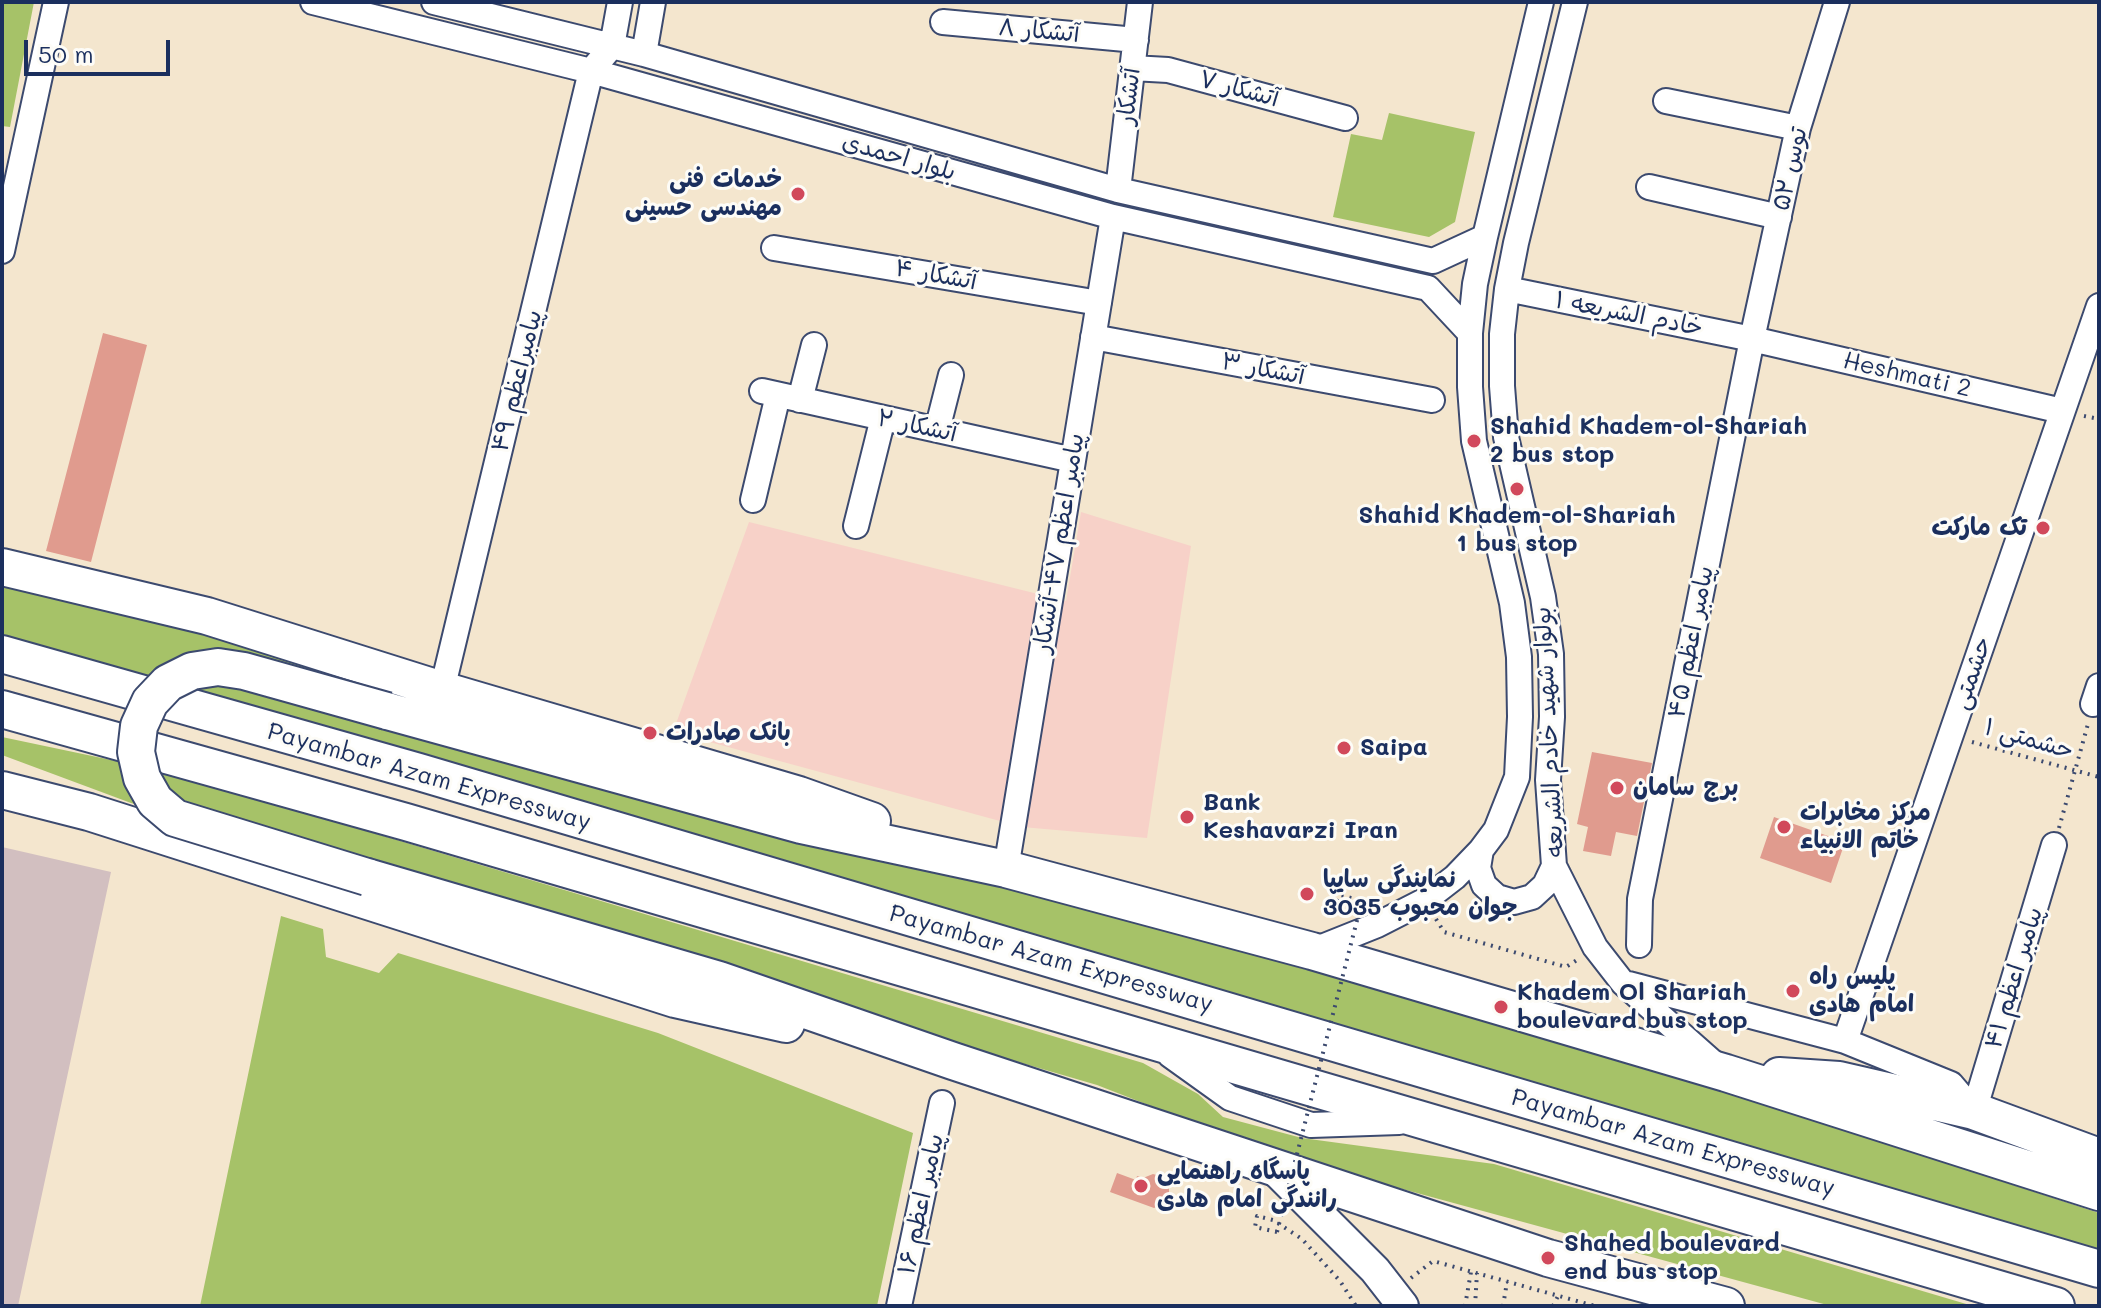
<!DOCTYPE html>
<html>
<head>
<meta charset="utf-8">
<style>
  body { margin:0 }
  #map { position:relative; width:2101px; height:1308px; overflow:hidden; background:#f4e6ce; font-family:Mali,sans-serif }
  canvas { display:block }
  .frame { position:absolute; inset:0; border:4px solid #1b2f5e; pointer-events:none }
  .scale { position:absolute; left:24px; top:40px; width:146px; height:36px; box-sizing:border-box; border:4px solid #1b2f5e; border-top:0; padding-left:10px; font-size:24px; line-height:28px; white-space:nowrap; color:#1b2f5e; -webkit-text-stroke:6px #fdfcf7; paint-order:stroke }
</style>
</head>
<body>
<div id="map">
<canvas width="2101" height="1308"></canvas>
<div class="frame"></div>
<div class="scale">50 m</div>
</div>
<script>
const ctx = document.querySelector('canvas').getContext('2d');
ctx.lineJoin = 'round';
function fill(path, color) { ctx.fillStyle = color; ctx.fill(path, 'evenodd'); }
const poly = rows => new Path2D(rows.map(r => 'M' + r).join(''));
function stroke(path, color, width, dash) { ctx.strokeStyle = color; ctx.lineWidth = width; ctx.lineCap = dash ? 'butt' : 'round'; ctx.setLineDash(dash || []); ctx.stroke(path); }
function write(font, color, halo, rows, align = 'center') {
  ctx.font = font + ' Mali,"Playpen Sans Arabic",sans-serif'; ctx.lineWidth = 6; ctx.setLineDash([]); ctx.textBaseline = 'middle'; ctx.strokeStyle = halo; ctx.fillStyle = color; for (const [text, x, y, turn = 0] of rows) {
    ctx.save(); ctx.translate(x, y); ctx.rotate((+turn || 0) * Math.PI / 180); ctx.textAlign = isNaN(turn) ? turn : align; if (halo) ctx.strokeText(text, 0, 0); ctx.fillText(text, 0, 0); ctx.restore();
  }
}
fill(poly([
  [1081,512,1191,546,1147,838,1022,827,673,732,749,522,1066,601]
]), '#f7d1c8');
fill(poly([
  [2,847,111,872,18,1306,2,1306]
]), '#d2bfc0');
fill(poly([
  [2,2,34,2,10,127,2,126],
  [1389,113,1475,132,1455,222,1429,237,1333,217,1351,134,1382,140],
  [2,583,164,616,376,691,988,881,1631,1060,2099,1213,2099,1251,2,643],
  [2,737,173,773,1143,1063,1198,1094,1223,1117,1302,1138,1494,1164,1973,1306,1831,1306,1274,1154,1097,1085,131,803,2,755],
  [281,916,323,929,326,957,379,973,398,953,658,1033,913,1133,877,1306,200,1306]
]), '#a6c268');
fill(poly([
  [103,333,147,345,91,562,46,551],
  [1592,752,1652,763,1637,836,1616,832,1611,856,1583,851,1588,827,1577,824],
  [1774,817,1845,842,1831,883,1760,858],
  [1117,1173,1136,1180,1137,1176,1143,1178,1153,1174,1160,1176,1169,1184,1169,1197,1166,1203,1154,1208,1110,1192]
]), '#e09b8e');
const minor = poly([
  [313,2,591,71,1113,217,1428,288,1470,333],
  [434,2,644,54,1118,190,1433,261,1485,237],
  [1575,2,1516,243,1507,289,1502,334,1502,386,1506,437,1543,597,1551,654,1552,717,1548,780,1554,866,1595,947,1623,983,1718,1067],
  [943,22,1136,40],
  [644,54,653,2],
  [1132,68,1168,70,1345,118],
  [1666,101,1798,128],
  [1649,187,1779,217],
  [1118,190,1140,2],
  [774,248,1099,303],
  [2,251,56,2],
  [1507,289,1752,339,2062,411],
  [1093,337,1432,400],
  [762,391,1073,460],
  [800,400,814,345],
  [937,430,951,375],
  [753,500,778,395],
  [856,526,883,418],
  [442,690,591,71,612,46,620,2],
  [2093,704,2099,686],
  [1481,850,1478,868,1484,885,1497,897,1514,902,1532,897,1545,885,1554,866],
  [1006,869,1113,217],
  [1639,945,1640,899,1752,339,1798,128,1837,2],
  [1312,951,1377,925,1424,901,1455,877,1481,850,1496,830,1517,777,1520,717,1519,657,1512,603,1474,441,1470,387,1470,333,1475,284,1485,237,1541,2],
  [1629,984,1845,1041,1951,1084,1974,1111],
  [1845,1041,2099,306],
  [1170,1055,1230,1098,1311,1125,1399,1122],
  [1974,1111,2054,845],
  [899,1306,942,1103]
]);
const major = poly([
  [1271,1166,1375,1270,1403,1306]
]);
const highway = poly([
  [2,567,207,616,442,690,799,795,872,821],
  [2,654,419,772,2099,1269],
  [2,709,406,822,2056,1306],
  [387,711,801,825,1006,869,1312,951,1726,1073,2099,1192],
  [2,790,89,812,675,999,786,1024],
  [367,877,719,980,953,1061,1548,1258,1726,1306],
  [1779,1076,1839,1080,1974,1111,2099,1157]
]);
stroke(minor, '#3c4a6f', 28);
stroke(major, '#3c4a6f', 34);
stroke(highway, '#3c4a6f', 40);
stroke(poly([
  [2084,416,2099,419],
  [1972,742,2099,777],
  [2059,828,2088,724],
  [1338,901,1362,909],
  [1338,901,1340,895,1362,901],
  [1436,919,1444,932,1566,967,1580,958],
  [1277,1232,1255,1227,1257,1216,1273,1220,1302,1239,1340,1281,1356,1306],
  [1411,1278,1433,1261,1595,1306],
  [1465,1306,1471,1272],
  [1475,1306,1477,1273],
  [1503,1306,1507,1282],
  [1553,1306,1558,1296]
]), '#3c4a6f', 4, [2, 6]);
stroke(minor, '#fff', 24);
stroke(major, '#fff', 30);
stroke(highway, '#fff', 36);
const highwayBridge = poly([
  [367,877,175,818,155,801,142,778,136,752,139,726,150,702,168,683,192,671,218,667,244,671,387,711]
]);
stroke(highwayBridge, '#3c4a6f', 40, []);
stroke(poly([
  [1277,1232,1362,901]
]), '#3c4a6f', 4, [2, 6]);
stroke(highwayBridge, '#fff', 36);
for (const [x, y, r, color] of [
  [798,194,8,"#d1495b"],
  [1474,441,8,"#d1495b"],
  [1517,489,8,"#d1495b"],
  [2043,528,8,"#d1495b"],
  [650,733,8,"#d1495b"],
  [1344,748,8,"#d1495b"],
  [1617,788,8,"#d1495b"],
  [1187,817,8,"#d1495b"],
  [1784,827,8,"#d1495b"],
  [1307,894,8,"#d1495b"],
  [1793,991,8,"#d1495b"],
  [1501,1007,8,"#d1495b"],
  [1141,1186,8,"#d1495b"],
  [1548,1258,8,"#d1495b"]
]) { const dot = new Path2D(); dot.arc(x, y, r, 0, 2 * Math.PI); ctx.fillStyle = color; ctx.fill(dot); stroke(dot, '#fdfcf7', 3); }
write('24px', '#1b2f5e', '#fdfcf7', [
  ["آتشکار ۸",1039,31,5],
  ["آتشکار ۷",1239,89,15],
  ["آتشکار",1129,96,-83],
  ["بلوار احمدی",899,157,16],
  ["توس ۵۲",1790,169,-77],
  ["آتشکار ۴",936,275,10],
  ["خادم الشریعه ۱",1629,314,11],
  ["آتشکار ۳",1263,369,11],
  ["Heshmati 2",1907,375,13],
  ["پیامبراعظم ۴۹",517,381,-76],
  ["آتشکار ۲",917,426,12],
  ["پیامبر اعظم ۴۷-آتشکار",1059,543,-81],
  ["پیامبر اعظم ۴۵",1691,642,-79],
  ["حشمتی",1972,673,-71],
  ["بولوار شهید خادم الشریعه",1549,732,-93],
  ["حشمتی ۱",2029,739,16],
  ["Payambar Azam Expressway",429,777,16],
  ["Payambar Azam Expressway",1051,959,16],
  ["پیامبر اعظم ۴۱",2014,978,-73],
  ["Payambar Azam Expressway",1673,1143,16],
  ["پیامبر اعظم ۱۶",921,1204,-78]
]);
write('bold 24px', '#1b2f5e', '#fdfcf7', [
  ["خدمات فنی",782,180,"right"],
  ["مهندسی حسینی",782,208,"right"],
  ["Shahid Khadem-ol-Shariah",1490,427],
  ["2 bus stop",1490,455],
  ["Shahid Khadem-ol-Shariah",1517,516,"center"],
  ["1 bus stop",1517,544,"center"],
  ["تک مارکت",2027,528,"right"],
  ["بانک صادرات",666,733],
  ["Saipa",1360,748],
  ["برج سامان",1633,788],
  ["Bank",1203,803],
  ["Keshavarzi Iran",1203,831],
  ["مرکز مخابرات",1800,813],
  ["خاتم الانبیاء",1800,841],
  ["نمایندگی سایپا",1323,880],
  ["جوان محبوب 3035",1323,908],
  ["پلیس راه",1809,977],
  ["امام هادی",1809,1005],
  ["Khadem Ol Shariah",1517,993],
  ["boulevard bus stop",1517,1021],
  ["پاسگاه راهنمایی",1157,1172],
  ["رانندگی امام هادی",1157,1200],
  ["Shahed boulevard",1564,1244],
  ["end bus stop",1564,1272]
], 'left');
</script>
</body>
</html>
